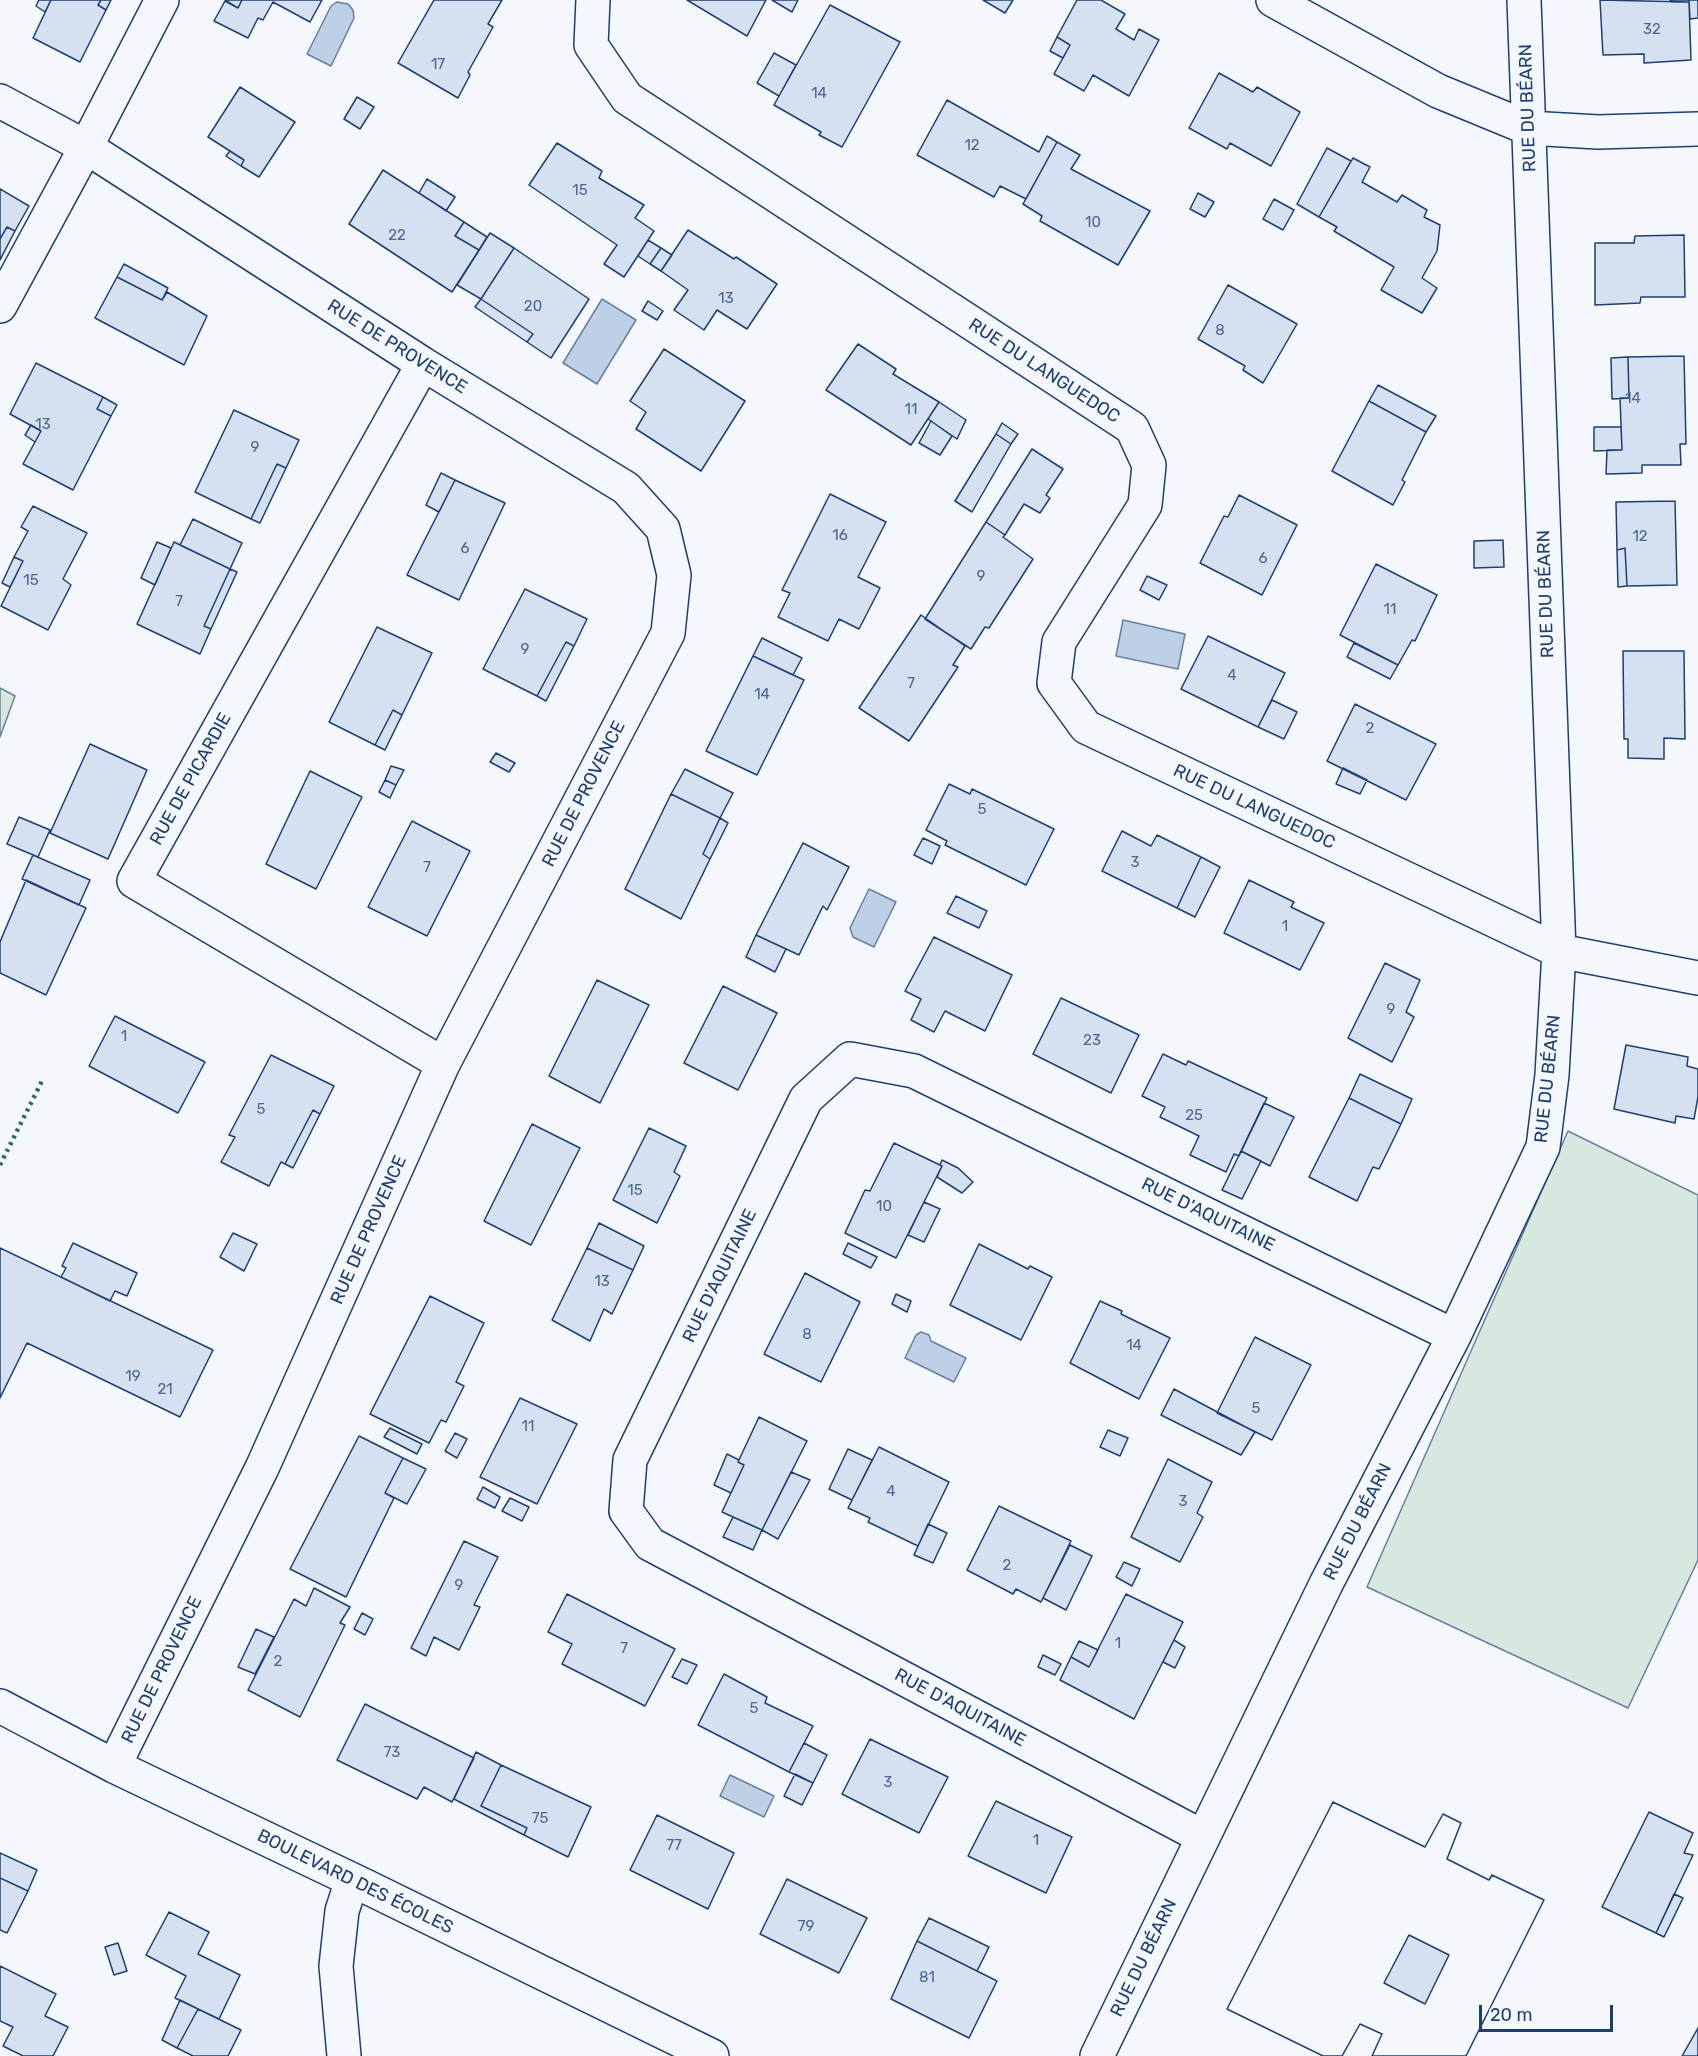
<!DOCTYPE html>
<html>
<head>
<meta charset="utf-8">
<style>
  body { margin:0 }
  #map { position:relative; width:1698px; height:2056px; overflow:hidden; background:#f4f7fb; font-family:Rubik,sans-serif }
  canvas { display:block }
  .scale { position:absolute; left:1479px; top:2005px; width:134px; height:27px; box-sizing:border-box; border:3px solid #1d3f73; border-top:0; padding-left:8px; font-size:18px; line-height:21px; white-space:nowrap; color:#1d3f73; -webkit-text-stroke:4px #f4f7fb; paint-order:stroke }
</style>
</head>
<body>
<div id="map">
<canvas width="1698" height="2056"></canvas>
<div class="scale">20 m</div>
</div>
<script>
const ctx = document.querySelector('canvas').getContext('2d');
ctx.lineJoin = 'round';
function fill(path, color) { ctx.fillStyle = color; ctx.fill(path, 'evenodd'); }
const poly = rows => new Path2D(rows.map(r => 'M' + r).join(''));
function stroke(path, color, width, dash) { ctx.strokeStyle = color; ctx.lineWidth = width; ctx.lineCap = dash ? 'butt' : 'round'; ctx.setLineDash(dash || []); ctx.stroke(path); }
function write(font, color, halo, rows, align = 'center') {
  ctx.font = font + ' Rubik,sans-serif'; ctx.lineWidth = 4.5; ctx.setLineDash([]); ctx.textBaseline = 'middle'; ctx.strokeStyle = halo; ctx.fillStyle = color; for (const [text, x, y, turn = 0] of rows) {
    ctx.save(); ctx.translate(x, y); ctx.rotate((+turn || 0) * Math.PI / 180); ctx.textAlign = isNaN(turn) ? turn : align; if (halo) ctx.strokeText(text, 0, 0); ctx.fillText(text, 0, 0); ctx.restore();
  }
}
const green = poly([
  [0,688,15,696,0,737,0,688],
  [1568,1131,1698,1195,1698,1560,1628,1708,1367,1587,1568,1131]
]);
fill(green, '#d7e8df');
stroke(green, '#687fa3', 1.5);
const water = poly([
  [337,2,348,4,353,10,354,18,331,66,307,54,331,6,337,2],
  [602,299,636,320,597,384,563,363,602,299],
  [1123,620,1185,634,1178,669,1116,656,1123,620],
  [869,889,896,902,874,947,853,937,850,928,869,889],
  [921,1332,929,1335,931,1341,966,1358,954,1382,905,1358,916,1335,921,1332],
  [730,1775,774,1796,764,1817,720,1796,730,1775]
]);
fill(water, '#bed0e5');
stroke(water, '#687fa3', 1.5);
const building = poly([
  [39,0,51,0,45,12,36,6,39,0],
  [51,0,101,0,98,5,106,10,80,62,33,38,51,0],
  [101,0,111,0,106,10,98,5,101,0],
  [225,0,242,0,238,8,225,0],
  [242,0,322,0,310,22,273,2,263,20,258,18,248,38,214,21,225,1,238,8,242,0],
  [434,0,502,0,488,24,493,27,468,72,470,75,458,98,398,63,434,0],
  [687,0,766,0,747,36,687,0],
  [772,0,798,0,792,12,772,0],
  [983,0,1013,0,1005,13,983,0],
  [1077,0,1101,0,1125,14,1116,29,1134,40,1139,29,1159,40,1129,96,1093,75,1084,91,1054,74,1070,45,1057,37,1077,0],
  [1600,0,1689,2,1691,60,1644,63,1644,54,1603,55,1600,0],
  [1670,0,1689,0,1689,2,1671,2,1670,0],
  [1689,0,1698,0,1698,18,1690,19,1689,0],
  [830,5,900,42,842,147,819,135,821,132,774,105,830,5],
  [1057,37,1070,45,1063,58,1050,51,1057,37],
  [774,53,796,65,779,96,757,83,774,53],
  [1219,73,1253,92,1257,87,1300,112,1271,166,1230,143,1227,149,1189,128,1219,73],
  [240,87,295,122,259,177,241,166,244,160,208,137,240,87],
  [357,97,374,107,360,129,344,119,357,97],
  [947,100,1039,152,1047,136,1057,142,1026,199,1000,186,994,197,917,155,947,100],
  [1057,142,1080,155,1071,169,1150,211,1118,265,1040,221,1042,216,1023,204,1057,142],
  [557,143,602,171,599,178,644,205,635,218,654,231,624,277,604,264,617,245,529,185,557,143],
  [1327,148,1351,161,1319,217,1297,204,1327,148],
  [230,151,244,160,241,166,226,156,230,151],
  [1353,158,1370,167,1362,182,1397,202,1402,195,1427,210,1424,217,1440,225,1437,251,1422,278,1437,288,1422,313,1381,290,1394,267,1334,231,1337,227,1319,217,1353,158],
  [383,170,464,222,455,236,479,250,452,292,349,224,383,170],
  [427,179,455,197,446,211,419,193,427,179],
  [0,189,29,206,15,231,7,227,0,239,0,189],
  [1198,193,1214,202,1205,217,1190,209,1198,193],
  [1274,199,1294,210,1283,230,1263,219,1274,199],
  [464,222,487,237,479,250,455,236,464,222],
  [7,227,15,231,0,260,0,239,7,227],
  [688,230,734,259,736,257,777,284,747,329,717,310,704,330,674,310,688,290,661,271,688,230],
  [490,233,514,248,481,299,457,285,490,233],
  [1684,235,1685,297,1641,297,1640,303,1595,305,1595,243,1634,243,1635,236,1684,235],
  [648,240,661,248,650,264,638,256,648,240],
  [514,248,589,299,551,358,527,342,533,334,481,299,514,248],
  [661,248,672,255,661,271,650,264,661,248],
  [124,264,168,288,162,300,117,277,124,264],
  [117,277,162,300,167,292,207,316,184,365,95,318,117,277],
  [1228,285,1297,324,1263,383,1243,370,1245,366,1198,339,1228,285],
  [481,299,533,334,527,342,475,307,481,299],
  [648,301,663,311,657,320,642,311,648,301],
  [858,344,896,369,893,374,939,402,911,445,826,390,858,344],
  [664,349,745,401,701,471,636,429,646,412,630,401,664,349],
  [1684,356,1686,444,1680,444,1681,465,1642,465,1642,473,1606,474,1607,450,1622,450,1620,398,1629,398,1628,357,1684,356],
  [1628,357,1629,398,1612,399,1611,358,1628,357],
  [36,363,103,397,97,409,111,416,73,490,23,464,41,431,10,414,36,363],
  [1378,385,1436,416,1426,432,1369,401,1378,385],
  [103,397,117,405,111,416,97,409,103,397],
  [1369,401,1426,432,1402,480,1405,482,1393,505,1332,471,1369,401],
  [939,402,966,420,957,439,928,419,939,402],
  [234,410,299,440,286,468,277,464,251,519,195,492,234,410],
  [931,421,952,436,940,455,919,443,931,421],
  [1002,423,1018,434,1011,444,996,434,1002,423],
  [31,425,41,431,35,442,25,435,31,425],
  [1594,427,1621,427,1622,450,1594,451,1594,427],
  [996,434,1011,444,972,512,955,501,996,434],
  [1032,449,1063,469,1046,495,1050,498,1040,513,1024,504,1005,535,986,522,1032,449],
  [277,464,286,468,260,523,251,519,277,464],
  [441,473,455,480,439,512,426,505,441,473],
  [455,480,505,503,459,600,407,575,455,480],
  [830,494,886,522,858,577,880,588,859,629,839,619,828,641,778,617,790,593,782,590,830,494],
  [1239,495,1297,525,1262,595,1200,563,1224,516,1228,517,1239,495],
  [1675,501,1677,585,1627,586,1625,548,1617,550,1616,502,1675,501],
  [33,506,87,533,63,579,71,585,48,630,1,606,23,561,14,557,28,531,21,527,33,506],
  [193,519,242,543,230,569,180,545,193,519],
  [986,522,1005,535,1003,537,1033,559,989,628,985,627,971,649,925,619,986,522],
  [1503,540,1504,567,1474,568,1474,541,1503,540],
  [157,542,171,548,155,585,141,578,157,542],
  [174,542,230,569,204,626,211,629,200,654,137,624,174,542],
  [1625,548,1627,586,1618,587,1617,550,1625,548],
  [14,557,23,561,10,587,2,583,14,557],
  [1376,564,1437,595,1415,641,1412,640,1398,665,1340,635,1376,564],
  [230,569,237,572,211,629,204,626,230,569],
  [1147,576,1167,585,1159,600,1140,590,1147,576],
  [525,589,587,619,574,646,566,642,537,696,483,669,525,589],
  [921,615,965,646,953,665,958,667,909,741,859,708,921,615],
  [377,627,432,653,402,715,393,710,375,745,329,722,377,627],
  [1208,636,1285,673,1258,727,1181,689,1208,636],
  [762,638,802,658,793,675,753,656,762,638],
  [566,642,574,646,546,701,537,696,566,642],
  [1354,643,1398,665,1390,679,1347,657,1354,643],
  [1623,651,1684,651,1685,739,1664,738,1664,759,1628,758,1628,739,1624,739,1623,651],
  [753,656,804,680,757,775,706,751,753,656],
  [1272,700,1297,712,1284,739,1258,727,1272,700],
  [1355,704,1436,744,1406,800,1327,761,1355,704],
  [393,710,402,715,385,750,375,745,393,710],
  [90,744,147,770,108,859,50,833,90,744],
  [496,753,515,763,509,772,490,762,496,753],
  [391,766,404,770,396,785,385,780,391,766],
  [1343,768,1367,780,1360,794,1336,784,1343,768],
  [685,769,733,793,720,818,671,794,685,769],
  [310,771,362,797,316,889,266,864,310,771],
  [385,780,396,785,390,798,379,792,385,780],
  [949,784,970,794,972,789,1054,829,1026,885,945,845,947,841,926,830,949,784],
  [671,794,720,818,703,854,710,859,681,919,625,889,671,794],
  [19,817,50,830,38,857,7,844,19,817],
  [720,818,728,823,710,859,703,854,720,818],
  [412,821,470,851,427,936,368,907,412,821],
  [1122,831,1151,846,1157,835,1201,857,1177,908,1102,871,1122,831],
  [923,838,940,846,932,864,914,855,923,838],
  [803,843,849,867,827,910,823,906,799,955,756,935,803,843],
  [33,855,90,880,79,905,22,879,33,855],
  [1201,857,1220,867,1195,917,1177,908,1201,857],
  [26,880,86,908,46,995,0,973,0,942,26,880],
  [1249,880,1294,902,1291,907,1324,923,1300,970,1224,933,1249,880],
  [956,896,987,911,979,928,947,913,956,896],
  [756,935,786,949,775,972,746,957,756,935],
  [934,937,1012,975,985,1031,945,1011,934,1032,911,1020,921,999,905,991,934,937],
  [1385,963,1420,980,1406,1012,1414,1017,1392,1062,1348,1038,1385,963],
  [597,980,649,1005,600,1103,549,1076,597,980],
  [723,986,777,1013,738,1090,684,1063,723,986],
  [1061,998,1139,1035,1111,1093,1033,1054,1061,998],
  [115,1016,205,1062,178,1113,89,1066,115,1016],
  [1626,1045,1688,1057,1687,1066,1698,1069,1698,1097,1694,1119,1676,1116,1675,1123,1614,1109,1626,1045],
  [1163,1054,1186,1065,1188,1061,1267,1098,1239,1156,1234,1154,1226,1172,1190,1155,1199,1136,1160,1117,1165,1107,1142,1096,1163,1054],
  [271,1055,334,1086,320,1114,313,1110,285,1164,281,1162,269,1186,221,1162,235,1137,229,1135,271,1055],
  [1360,1074,1412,1099,1401,1124,1349,1098,1360,1074],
  [1349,1098,1401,1124,1379,1169,1373,1167,1357,1201,1309,1177,1349,1098],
  [1264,1103,1294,1117,1270,1166,1241,1151,1264,1103],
  [313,1110,320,1114,293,1168,285,1164,313,1110],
  [532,1124,580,1148,531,1245,484,1221,532,1124],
  [649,1128,686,1146,674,1172,680,1176,657,1223,613,1200,649,1128],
  [894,1143,942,1166,896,1258,845,1233,865,1190,870,1191,894,1143],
  [1241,1151,1261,1161,1242,1199,1222,1190,1241,1151],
  [942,1160,958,1168,973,1182,962,1193,937,1177,942,1166,940,1165,942,1160],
  [924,1202,940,1209,924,1242,908,1235,924,1202],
  [599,1223,644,1246,633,1270,587,1248,599,1223],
  [233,1233,257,1244,244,1271,220,1257,233,1233],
  [73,1243,137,1273,127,1296,115,1291,110,1301,61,1277,66,1268,62,1266,73,1243],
  [848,1243,877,1257,871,1268,843,1254,848,1243],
  [979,1244,1028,1269,1030,1266,1052,1277,1021,1340,950,1305,979,1244],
  [0,1248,213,1350,180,1417,27,1343,0,1398,0,1248],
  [587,1248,633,1270,612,1314,604,1309,590,1341,552,1320,587,1248],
  [805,1273,860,1302,821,1382,764,1354,805,1273],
  [896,1294,911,1301,907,1312,892,1304,896,1294],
  [430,1296,484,1323,456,1382,464,1386,446,1422,441,1420,429,1443,370,1414,430,1296],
  [1100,1301,1122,1311,1121,1314,1170,1338,1139,1399,1070,1363,1100,1301],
  [1255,1337,1311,1365,1272,1440,1217,1413,1255,1337],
  [1174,1389,1255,1432,1241,1455,1161,1415,1174,1389],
  [520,1398,577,1424,537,1504,480,1477,520,1398],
  [759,1417,807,1441,762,1530,722,1512,744,1465,738,1462,759,1417],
  [390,1428,422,1444,417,1454,384,1437,390,1428],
  [1108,1430,1128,1438,1120,1456,1100,1447,1108,1430],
  [455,1433,467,1439,457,1458,445,1451,455,1433],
  [359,1436,403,1458,385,1493,394,1498,346,1597,290,1569,359,1436],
  [879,1447,949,1482,918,1546,868,1522,870,1518,848,1508,879,1447],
  [848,1449,872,1460,852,1500,829,1489,848,1449],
  [727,1454,739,1460,738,1462,744,1465,731,1493,714,1485,727,1454],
  [403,1458,426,1469,407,1504,385,1493,403,1458],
  [1168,1459,1212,1482,1197,1513,1203,1517,1180,1562,1131,1537,1168,1459],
  [791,1472,810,1480,778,1539,762,1530,791,1472],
  [483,1487,500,1497,495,1508,477,1499,483,1487],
  [510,1498,529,1507,522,1521,502,1511,510,1498],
  [999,1506,1071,1541,1041,1602,1016,1589,1013,1594,967,1570,999,1506],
  [733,1517,762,1530,753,1550,723,1537,733,1517],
  [928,1524,947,1533,933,1563,914,1555,928,1524],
  [464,1541,498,1557,474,1605,480,1607,459,1650,434,1637,426,1656,411,1648,464,1541],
  [1070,1545,1092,1556,1066,1610,1043,1598,1070,1545],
  [1124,1562,1140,1569,1132,1586,1116,1577,1124,1562],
  [314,1588,350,1607,340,1623,345,1625,300,1717,248,1690,294,1599,306,1606,314,1588],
  [567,1594,675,1649,645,1706,562,1664,572,1644,548,1632,567,1594],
  [1126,1594,1183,1622,1134,1719,1060,1680,1071,1657,1089,1667,1126,1594],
  [362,1613,373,1619,365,1635,354,1629,362,1613],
  [256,1629,274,1637,255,1674,238,1667,256,1629],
  [1174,1640,1185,1647,1175,1668,1163,1662,1174,1640],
  [1079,1641,1098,1650,1089,1667,1071,1657,1079,1641],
  [1043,1655,1061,1664,1055,1675,1038,1667,1043,1655],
  [682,1659,697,1665,687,1684,672,1677,682,1659],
  [724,1674,767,1697,765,1703,813,1726,789,1772,698,1725,724,1674],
  [365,1704,474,1758,452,1802,424,1787,417,1799,337,1760,365,1704],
  [870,1739,948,1777,919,1833,842,1794,870,1739],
  [804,1743,827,1755,813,1783,789,1772,804,1743],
  [476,1752,501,1765,481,1806,527,1828,524,1835,454,1799,476,1752],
  [501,1765,591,1807,568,1857,524,1835,527,1828,481,1806,501,1765],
  [795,1774,813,1783,802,1805,784,1796,795,1774],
  [996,1801,1072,1837,1046,1893,968,1856,996,1801],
  [1333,1802,1425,1847,1443,1814,1461,1823,1447,1859,1489,1880,1492,1875,1544,1900,1466,2056,1372,2056,1382,2034,1360,2024,1342,2056,1323,2056,1227,2009,1333,1802],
  [1409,1935,1449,1955,1425,2004,1384,1983,1409,1935],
  [1333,1802,1425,1847,1443,1814,1461,1823,1447,1859,1489,1880,1492,1875,1544,1900,1466,2056,1372,2056,1382,2034,1360,2024,1342,2056,1323,2056,1227,2009,1333,1802],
  [1649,1812,1693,1833,1684,1853,1693,1855,1656,1933,1602,1907,1649,1812],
  [657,1815,734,1853,708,1909,630,1870,657,1815],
  [0,1853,37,1870,28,1891,0,1878,0,1853],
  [0,1878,28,1891,7,1933,0,1930,0,1878],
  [787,1879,867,1918,839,1973,760,1934,787,1879],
  [1674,1894,1683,1898,1664,1937,1656,1933,1674,1894],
  [169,1912,209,1932,198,1954,240,1975,219,2019,175,1998,186,1976,146,1955,169,1912],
  [929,1918,989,1947,977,1971,917,1941,929,1918],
  [917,1941,997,1981,969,2038,891,1999,917,1941],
  [118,1943,127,1971,114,1975,105,1947,118,1943],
  [0,1966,56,1994,45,2016,68,2027,53,2056,23,2056,3,2046,13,2027,0,2021,0,1966],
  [180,2000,198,2009,177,2048,162,2040,180,2000],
  [198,2009,241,2030,228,2056,193,2056,177,2048,198,2009],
  [1698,2028,1698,2056,1682,2056,1698,2028]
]);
fill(building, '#d5e0f0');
stroke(building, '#1d3f73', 1.5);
const minor = poly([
  [593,0,591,45,627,98,1132,428,1149,465,1145,505,1059,642,1054,683,1086,727,1559,951,1698,978],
  [1273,0,1438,91,1528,128,1598,132,1698,129],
  [0,101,86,147,423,364,626,488,663,529,674,575,668,633,443,1064,262,1468,114,1766],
  [0,306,86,147,162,0],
  [423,364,134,881,443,1064],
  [0,1706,114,1766,365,1886,712,2056],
  [1203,1837,650,1544,626,1511,630,1460,806,1099,850,1059,914,1071,1454,1336],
  [344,2056,336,1966,342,1911,352,1880],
  [1097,2056,1326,1584,1454,1336,1543,1147,1552,1075,1559,951,1524,0]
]);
stroke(minor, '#1d3f73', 36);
stroke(minor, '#f4f7fb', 33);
stroke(poly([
  [0,1165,42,1081]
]), '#2c6c60', 4.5, [3, 4.5]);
write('15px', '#4b6792', null, [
  ["32",1652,30],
  ["17",438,65],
  ["14",819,94],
  ["12",972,146],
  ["15",580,191],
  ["10",1093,223],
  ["22",397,236],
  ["13",726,299],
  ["20",533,307],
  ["8",1220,331],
  ["14",1633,399],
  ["11",911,410],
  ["13",43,425],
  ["9",255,448],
  ["16",840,536],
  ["12",1640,537],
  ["6",465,549],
  ["6",1263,559],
  ["9",981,577],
  ["15",31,581],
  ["7",179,602],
  ["11",1390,610],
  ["9",525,650],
  ["4",1232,676],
  ["7",911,684],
  ["14",762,695],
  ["2",1370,729],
  ["5",982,810],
  ["3",1135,863],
  ["7",427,868],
  ["1",1285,927],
  ["9",1391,1010],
  ["1",124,1037],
  ["23",1092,1041],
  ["5",261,1110],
  ["25",1194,1116],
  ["15",635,1191],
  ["10",884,1207],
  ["13",602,1282],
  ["8",807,1335],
  ["14",1134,1346],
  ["19",133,1377],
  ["21",165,1390],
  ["5",1256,1409],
  ["11",528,1427],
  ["4",891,1492],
  ["3",1183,1502],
  ["2",1007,1566],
  ["9",459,1586],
  ["1",1118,1644],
  ["7",624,1649],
  ["2",278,1662],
  ["5",754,1709],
  ["73",392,1753],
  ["3",888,1783],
  ["75",540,1819],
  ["1",1036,1841],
  ["77",674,1846],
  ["79",806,1927],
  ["81",927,1978]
]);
write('18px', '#1d3f73', '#f4f7fb', [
  ["RUE DU BÉARN",1528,108,-92],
  ["RUE DE PROVENCE",397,347,32],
  ["RUE DU LANGUEDOC",1044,371,33],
  ["RUE DU BÉARN",1546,594,-92],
  ["RUE DE PICARDIE",191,779,-61],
  ["RUE DE PROVENCE",584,794,-63],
  ["RUE DU LANGUEDOC",1254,807,25],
  ["RUE DU BÉARN",1548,1079,-84],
  ["RUE D'AQUITAINE",1208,1215,26],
  ["RUE DE PROVENCE",369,1230,-66],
  ["RUE D'AQUITAINE",720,1276,-64],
  ["RUE DU BÉARN",1358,1522,-63],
  ["RUE DE PROVENCE",162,1670,-64],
  ["RUE D'AQUITAINE",960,1708,28],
  ["BOULEVARD DES ÉCOLES",355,1882,26],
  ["RUE DU BÉARN",1144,1958,-64]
]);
</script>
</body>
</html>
